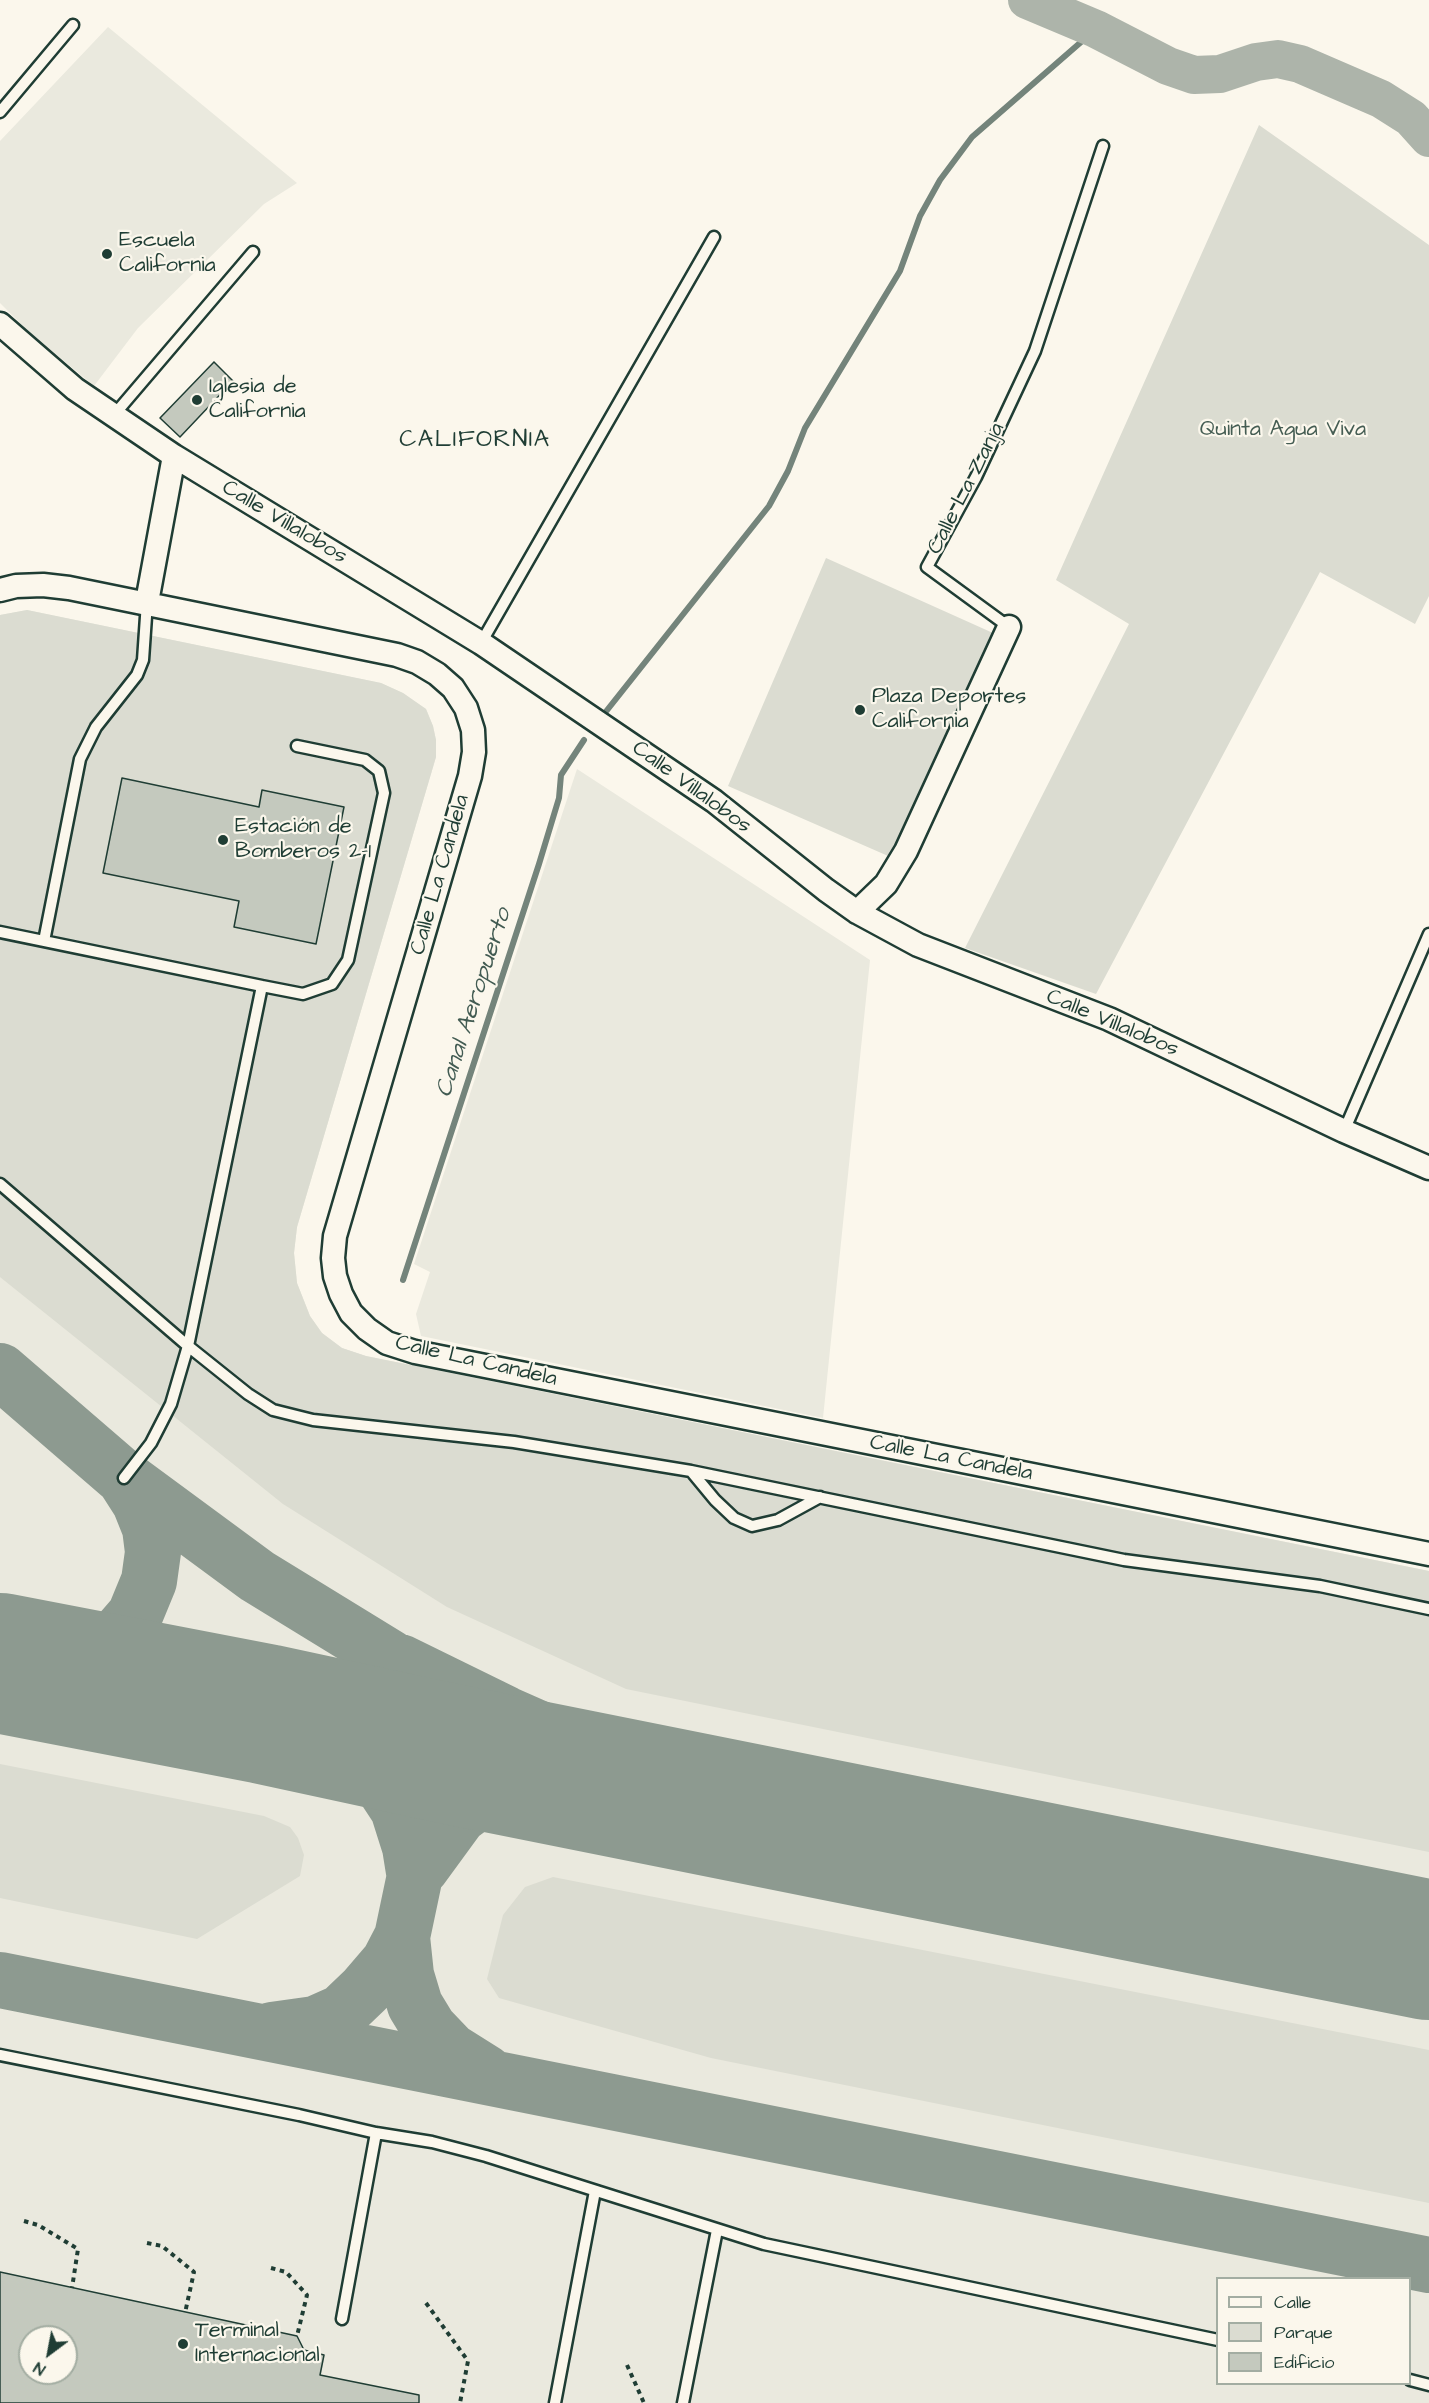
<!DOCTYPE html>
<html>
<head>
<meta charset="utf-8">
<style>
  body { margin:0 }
  #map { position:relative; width:1429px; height:2403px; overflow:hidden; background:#fbf7ec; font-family:"Architects Daughter",sans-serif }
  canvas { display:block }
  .legend { position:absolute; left:1216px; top:2277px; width:195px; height:108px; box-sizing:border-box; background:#fbf7ec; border:2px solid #a3ada2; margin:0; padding:8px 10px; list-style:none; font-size:18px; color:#1f3d34 }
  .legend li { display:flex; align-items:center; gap:12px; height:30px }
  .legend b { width:30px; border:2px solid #a3ada2 }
  .north { position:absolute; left:18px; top:2325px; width:60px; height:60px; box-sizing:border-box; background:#fbf7ec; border:2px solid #a3ada2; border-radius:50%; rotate:212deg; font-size:16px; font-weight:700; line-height:24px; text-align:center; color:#1f3d34 }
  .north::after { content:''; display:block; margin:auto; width:21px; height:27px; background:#1f3d34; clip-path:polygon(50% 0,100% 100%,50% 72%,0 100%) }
</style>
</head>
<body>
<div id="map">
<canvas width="1429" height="2403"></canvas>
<ul class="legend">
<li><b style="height:8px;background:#fbf7ec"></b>Calle</li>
<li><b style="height:16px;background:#dbdcd1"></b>Parque</li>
<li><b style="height:16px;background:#c4c9be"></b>Edificio</li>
</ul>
<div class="north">N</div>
</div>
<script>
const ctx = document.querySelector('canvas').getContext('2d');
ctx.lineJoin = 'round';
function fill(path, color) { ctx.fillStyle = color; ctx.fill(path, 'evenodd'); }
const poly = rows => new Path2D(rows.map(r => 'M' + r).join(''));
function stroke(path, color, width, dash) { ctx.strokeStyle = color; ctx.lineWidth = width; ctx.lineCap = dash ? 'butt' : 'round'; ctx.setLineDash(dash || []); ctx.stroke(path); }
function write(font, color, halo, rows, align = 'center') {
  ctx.font = font + ' "Architects Daughter",sans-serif'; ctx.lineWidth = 4.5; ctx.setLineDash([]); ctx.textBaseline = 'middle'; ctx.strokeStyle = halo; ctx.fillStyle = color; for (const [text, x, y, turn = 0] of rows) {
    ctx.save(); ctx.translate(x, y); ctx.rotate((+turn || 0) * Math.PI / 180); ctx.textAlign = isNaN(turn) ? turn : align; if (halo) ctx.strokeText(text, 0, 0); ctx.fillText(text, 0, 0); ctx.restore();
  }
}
fill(poly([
  [108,27,297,183,264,204,138,328,94,386,28,331,0,303,0,141],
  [27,610,381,683,403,693,426,709,433,726,436,740,436,757,297,1227,294,1253,297,1283,310,1316,322,1333,342,1348,366,1356,1429,1571,1429,2403,0,2403,0,615],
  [1218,2278,1410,2278,1410,2384,1218,2384],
  [30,2337,66,2337,66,2373,30,2373],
  [577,769,870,960,823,1418,421,1336,416,1314,430,1272,414,1264]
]), '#eae9de');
fill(poly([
  [1259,125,1429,245,1429,596,1415,624,1320,572,1096,994,965,948,1129,624,1056,580],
  [826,558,993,633,895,859,728,786],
  [27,610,381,683,403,693,426,709,433,726,436,740,436,757,297,1227,294,1253,297,1283,310,1316,322,1333,342,1348,366,1356,1429,1571,1429,1852,626,1689,447,1607,283,1504,0,1277,0,615],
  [0,1764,264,1816,290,1827,298,1838,304,1855,300,1876,197,1939,0,1898],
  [553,1877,1429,2050,1429,2203,711,2058,499,1998,487,1979,503,1915,525,1887]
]), '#dbdcd1');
stroke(poly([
  [604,714,769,506,788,471,805,428,900,271,920,216,940,180,972,137,1096,29],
  [403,1280,539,864,559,798,561,775,584,740]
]), '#74847b', 6);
stroke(poly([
  [1027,0,1096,29,1168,66,1194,75,1220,74,1256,62,1278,59,1300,64,1381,99,1411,118,1429,138]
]), '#adb4aa', 38);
stroke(poly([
  [0,1371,124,1478,257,1576,389,1657,413,1678,431,1703,438,1729,441,1752,402,1937,389,1962,365,1990,342,2012,315,2024,272,2030],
  [400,1662,506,1714,583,1748,778,1819],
  [48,1672,85,1657,116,1637,135,1615,149,1581,153,1552,150,1528,140,1503,124,1478],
  [265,1714,335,1742,373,1771,398,1809,410,1847,414,1872],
  [421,1868,459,1816,486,1796,516,1782,563,1776],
  [402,1937,406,1975,415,2005,429,2028,451,2051,486,2073],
  [0,1980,1429,2265]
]), '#8d9a90', 56);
stroke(poly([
  [0,1663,265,1714,441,1752,1429,1950]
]), '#8d9a90', 140);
const building = poly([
  [214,362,233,381,180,437,160,418,214,362],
  [122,778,259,807,262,790,344,807,316,944,234,927,239,901,103,873,122,778],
  [0,2272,297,2336,304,2350,324,2355,320,2375,419,2395,419,2403,0,2403,0,2272],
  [30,2337,66,2337,66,2373,30,2373,30,2337]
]);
fill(building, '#c4c9be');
stroke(building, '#1f3d34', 1.5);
const service = poly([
  [0,112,73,25],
  [114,415,253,252],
  [1009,627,927,567,976,477,1035,351,1103,146],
  [481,643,714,237],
  [0,932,262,986,188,1346,171,1404,151,1443,124,1478],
  [44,941,80,759,96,727,137,675,143,660,147,602],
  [262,986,303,994,332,984,348,960,384,793,379,771,365,760,297,746],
  [1344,1131,1429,934],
  [0,1184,188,1346,248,1394,273,1410,313,1420,514,1442,691,1471,1124,1560,1320,1586,1429,1609],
  [691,1471,715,1500,734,1518,752,1526,778,1520,820,1497],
  [0,2055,299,2115,376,2133,432,2142,486,2156,764,2244,1218,2340],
  [342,2319,376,2133],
  [1410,2380,1429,2385],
  [555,2403,595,2191],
  [683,2403,717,2230]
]);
const minor = poly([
  [0,324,75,389,174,456,481,643,714,801,826,890,857,912,918,945,1109,1019,1344,1131,1429,1168],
  [0,590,16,586,43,585,69,588,397,655,417,662,437,674,453,688,466,708,473,730,474,752,470,776,335,1236,333,1258,335,1276,341,1294,351,1313,367,1329,387,1343,415,1352,1429,1554],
  [147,602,174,456],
  [857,912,886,884,906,851,1009,627]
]);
stroke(service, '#1f3d34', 15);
stroke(minor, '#1f3d34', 27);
stroke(poly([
  [24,2221,38,2225,78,2249,72,2288],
  [147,2243,162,2246,194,2272,185,2313],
  [271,2268,286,2272,307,2295,297,2336],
  [426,2303,468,2361,460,2403],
  [627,2365,644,2403]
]), '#1f3d34', 4, [4.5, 4.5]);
stroke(service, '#fbf7ec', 10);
stroke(minor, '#fbf7ec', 22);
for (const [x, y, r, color] of [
  [107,254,6,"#1f3d34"],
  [197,400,6,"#1f3d34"],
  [860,710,6,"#1f3d34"],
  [223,840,6,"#1f3d34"],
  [183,2344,6,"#1f3d34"]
]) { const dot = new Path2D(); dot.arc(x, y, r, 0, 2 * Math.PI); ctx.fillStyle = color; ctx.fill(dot); stroke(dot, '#fbf7ec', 2); }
write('22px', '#1f3d34', '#fbf7ec', [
  ["Escuela",119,241],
  ["California",119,266],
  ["Iglesia de",209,387],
  ["California",209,412],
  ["Plaza Deportes",872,697],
  ["California",872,722],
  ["Estación de",235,827],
  ["Bomberos 2-1",235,852],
  ["Terminal",195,2331],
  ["Internacional",195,2356]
], 'left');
write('22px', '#455d53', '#fbf7ec', [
  ["Quinta Agua Viva",1283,430]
]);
write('22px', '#1f3d34', '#fbf7ec', [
  ["Calle La Zanja",967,489,-63],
  ["Calle Villalobos",284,523,31],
  ["Calle Villalobos",691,788,36],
  ["Calle La Candela",441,875,-74],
  ["Calle Villalobos",1112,1024,23],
  ["Calle La Candela",476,1362,13],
  ["Calle La Candela",951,1459,11]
]);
ctx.letterSpacing = '1.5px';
write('24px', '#1f3d34', '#fbf7ec', [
  ["CALIFORNIA",475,441]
]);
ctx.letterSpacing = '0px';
write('italic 24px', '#425b52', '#fbf7ec', [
  ["Canal Aeropuerto",475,1003,-72]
]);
</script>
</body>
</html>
